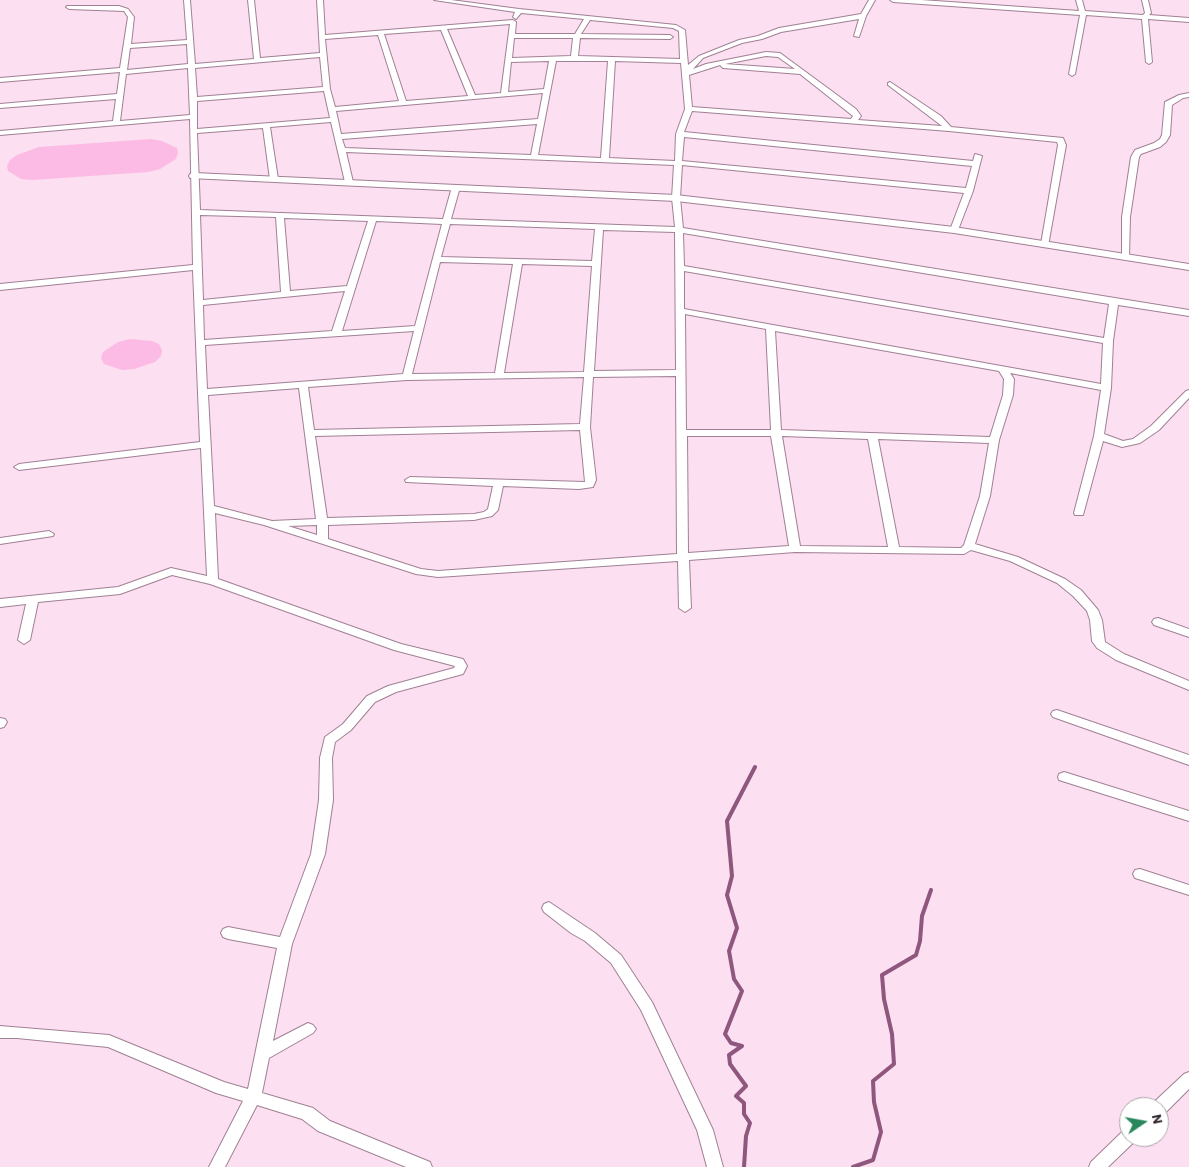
<!DOCTYPE html>
<html>
<head>
<meta charset="utf-8">
<style>
  body { margin:0 }
  #map { position:relative; width:1189px; height:1167px; overflow:hidden; background:#fcdff1; font-family:Barlow,sans-serif }
  canvas { display:block }
  .north { position:absolute; left:1119px; top:1097px; width:50px; height:50px; box-sizing:border-box; background:#fff; border:1px solid #aca7aa; border-radius:50%; rotate:78deg; font-size:14px; font-weight:700; line-height:20px; text-align:center; color:#2f222b }
  .north::after { content:''; display:block; margin:auto; width:18px; height:22px; background:#2a865d; clip-path:polygon(50% 0,100% 100%,50% 72%,0 100%) }
</style>
</head>
<body>
<div id="map">
<canvas width="1189" height="1167"></canvas>
<div class="north">N</div>
</div>
<script>
const ctx = document.querySelector('canvas').getContext('2d');
ctx.lineJoin = 'round';
function fill(path, color) { ctx.fillStyle = color; ctx.fill(path, 'evenodd'); }
const poly = rows => new Path2D(rows.map(r => 'M' + r).join(''));
function stroke(path, color, width, dash) { ctx.strokeStyle = color; ctx.lineWidth = width; ctx.lineCap = dash ? 'butt' : 'round'; ctx.setLineDash(dash || []); ctx.stroke(path); }
fill(poly([
  [151,139,162,141,177,148,178,153,176,159,160,169,148,172,33,180,21,179,8,171,7,166,10,160,17,155,39,147],
  [130,339,152,341,159,344,162,350,161,356,155,362,134,369,122,370,104,364,101,358,103,352,118,342]
]), '#fbbbe5');
stroke(poly([
  [744,1167,746,1136,750,1123,744,1114,744,1103,736,1096,746,1086,730,1064,729,1055,742,1046,731,1043,725,1034,742,991,734,979,729,951,737,928,727,895,732,876,727,821,755,767],
  [853,1167,873,1160,881,1132,874,1102,873,1081,894,1064,892,1034,884,999,882,975,916,955,920,941,922,916,931,890]
]), '#8f577d', 4);
const street = poly([
  [184,0,190,0,195,64,254,59,248,0,254,0,260,58,320,53,317,0,323,0,325,35,513,20,516,22,515,34,575,34,584,19,521,13,516,19,513,17,515,12,434,0,451,0,519,9,676,25,685,30,688,65,699,56,739,40,758,36,779,28,861,14,869,0,875,0,866,16,859,37,854,36,859,19,781,32,762,39,742,43,703,58,693,69,706,64,766,52,780,53,856,109,861,116,858,120,942,126,888,85,888,83,890,82,941,116,951,127,1063,138,1066,145,1048,246,1042,246,1041,244,1058,145,1057,142,949,131,692,111,684,132,973,161,975,154,982,156,973,191,958,230,954,232,950,230,964,193,682,165,680,198,683,228,1189,310,1189,316,1118,305,1113,341,1111,388,1104,434,1123,441,1133,439,1151,426,1186,391,1189,390,1189,398,1159,430,1140,443,1122,447,1103,441,1083,515,1075,515,1074,513,1094,436,1101,390,1010,373,1014,379,1013,395,999,440,990,496,975,544,1018,557,1065,579,1081,590,1098,610,1102,620,1105,642,1124,654,1189,681,1189,690,1116,660,1097,648,1092,641,1090,620,1087,611,1073,596,1057,583,1010,561,971,550,964,554,795,552,689,560,691,608,685,612,679,608,678,561,438,577,416,574,264,525,215,513,218,579,401,644,463,659,467,666,463,674,396,692,375,702,351,730,335,742,332,758,333,800,325,854,292,944,273,1041,308,1023,313,1025,316,1029,313,1033,269,1058,262,1093,313,1108,330,1121,430,1162,432,1167,406,1167,318,1131,302,1119,257,1105,225,1167,209,1167,243,1101,216,1093,108,1047,17,1038,0,1038,0,1026,109,1035,224,1082,248,1089,277,948,228,939,223,937,221,933,223,929,228,927,280,937,311,854,319,800,320,758,325,737,343,724,367,696,388,686,454,668,455,666,394,650,210,584,172,575,120,594,38,602,30,640,24,644,18,640,26,604,0,607,0,599,118,587,171,568,207,576,201,448,19,470,14,467,19,464,200,442,193,270,0,290,0,284,193,265,190,119,0,135,0,131,113,121,116,99,0,108,0,104,117,94,120,72,0,82,0,78,120,68,128,17,124,11,69,9,66,7,67,6,119,6,128,9,134,17,131,44,187,40,184,0],
  [590,20,673,28,679,31,680,59,578,56,580,38,670,39,673,37,670,35,581,34,590,20],
  [510,24,501,93,475,95,447,29,510,24],
  [441,30,468,96,406,101,384,34,441,30],
  [378,35,399,101,335,107,330,89,325,39,378,35],
  [514,38,573,38,571,56,512,58,514,38],
  [187,44,188,64,127,70,130,48,187,44],
  [766,56,778,57,795,69,725,64,766,56],
  [320,57,323,87,197,97,195,68,320,57],
  [549,61,544,89,508,92,511,62,549,61],
  [556,61,608,61,601,158,538,155,556,61],
  [615,61,681,63,685,109,676,134,675,161,609,158,615,61],
  [720,65,723,68,800,74,853,116,851,119,692,107,689,75,720,65],
  [188,68,190,115,120,121,126,74,188,68],
  [324,91,330,118,197,129,197,101,324,91],
  [543,93,538,119,341,134,336,111,543,93],
  [331,122,345,182,349,184,353,182,346,152,674,165,672,198,675,227,451,219,460,187,456,185,452,187,443,219,200,210,197,133,263,128,270,179,274,181,278,179,270,127,331,122],
  [537,124,531,155,345,148,342,139,537,124],
  [684,137,972,166,966,188,682,161,684,137],
  [200,215,276,217,281,292,203,300,200,215],
  [284,218,368,221,347,286,290,291,284,218],
  [376,221,442,224,415,326,342,331,376,221],
  [450,224,595,229,592,261,441,257,450,224],
  [603,230,675,232,676,370,594,371,603,230],
  [683,233,1109,304,1104,338,684,266,683,233],
  [440,262,513,264,495,373,412,374,440,262],
  [522,264,592,266,584,372,504,373,522,264],
  [684,271,1103,343,1101,384,684,309,684,271],
  [345,291,332,331,204,340,203,305,345,291],
  [685,314,766,329,771,430,686,430,685,314],
  [414,331,403,374,207,389,205,345,414,331],
  [775,331,999,371,1004,379,1003,395,990,437,781,430,775,331],
  [676,376,677,554,438,571,421,569,328,539,328,525,474,520,492,516,498,510,503,486,579,489,593,487,596,480,590,427,593,377,676,376],
  [584,377,580,424,314,430,308,387,407,380,584,377],
  [299,388,316,519,272,521,214,506,208,395,299,388],
  [580,430,585,482,410,477,405,480,406,482,493,486,488,509,484,512,474,514,327,518,315,436,580,430],
  [687,436,771,436,789,546,688,553,687,436],
  [782,436,868,439,888,547,800,546,782,436],
  [878,439,989,443,980,496,964,545,961,548,899,547,878,439],
  [317,525,317,535,288,526,317,525],
  [890,0,921,0,1079,11,1076,0,1082,0,1085,11,1143,15,1145,13,1142,0,1148,0,1151,13,1149,15,1189,18,1189,22,1148,19,1152,62,1149,64,1146,62,1142,19,1086,15,1075,74,1072,76,1069,74,1080,15,893,2,890,0],
  [1189,93,1189,97,1183,98,1172,105,1170,135,1166,142,1160,147,1141,154,1139,157,1130,217,1129,257,1128,259,1122,259,1122,217,1131,157,1135,150,1154,143,1160,139,1162,135,1165,102,1179,95,1189,93],
  [49,531,54,534,53,536,0,544,0,538,49,531],
  [1158,618,1189,629,1189,637,1154,625,1152,622,1154,619,1158,618],
  [1057,710,1189,755,1189,765,1053,717,1051,714,1053,711,1057,710],
  [0,718,5,719,7,722,4,727,0,728,0,718],
  [1064,772,1189,811,1189,821,1059,780,1058,777,1059,774,1064,772],
  [1140,869,1189,885,1189,895,1135,878,1133,874,1135,870,1140,869],
  [549,902,595,933,621,955,652,1002,713,1130,723,1167,707,1167,697,1130,641,1010,611,963,585,941,571,933,544,912,542,908,544,904,549,902],
  [1189,1072,1189,1089,1165,1113,1159,1115,1159,1107,1152,1107,1153,1103,1184,1074,1189,1072],
  [1129,1129,1129,1137,1137,1137,1135,1141,1108,1167,1089,1167,1091,1162,1123,1131,1129,1129]
]);
const secondary = poly([
  [194,173,676,195,954,227,1189,264,1189,270,954,233,676,201,190,178,189,176,190,174,194,173]
]);
stroke(street, '#a08094', 2);
stroke(secondary, '#a08094', 2);
fill(street, '#fff');
fill(secondary, '#fff');
</script>
</body>
</html>
